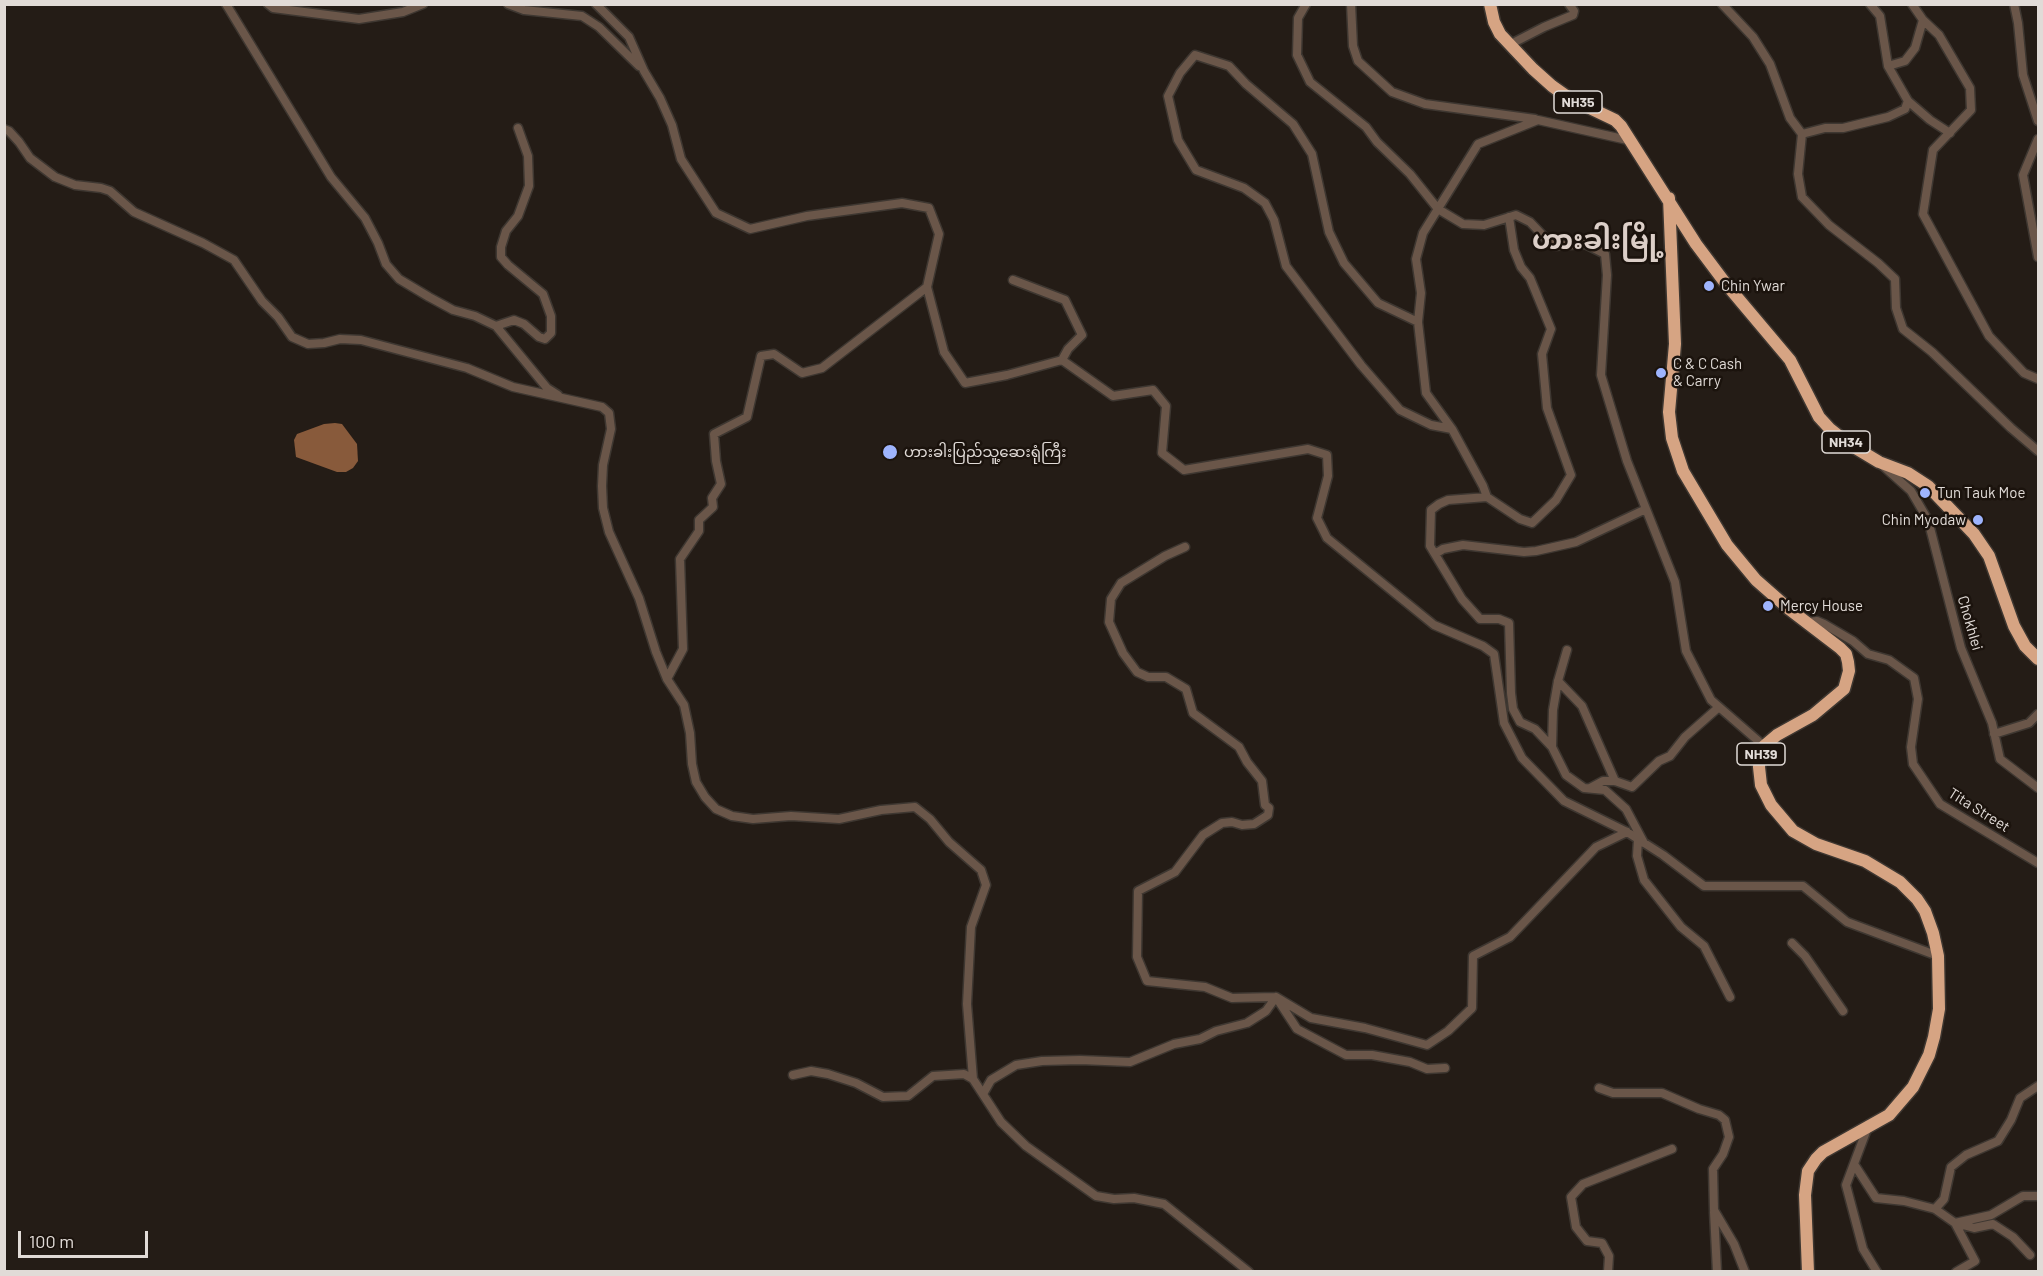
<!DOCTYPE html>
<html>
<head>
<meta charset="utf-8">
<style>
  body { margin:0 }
  #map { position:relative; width:2043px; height:1276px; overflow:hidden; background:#241c16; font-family:Barlow,sans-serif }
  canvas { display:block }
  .frame { position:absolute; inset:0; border:6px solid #e1dbd7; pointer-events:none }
  .scale { position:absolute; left:18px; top:1231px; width:130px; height:27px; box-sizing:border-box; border:3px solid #e1dbd7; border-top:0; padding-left:8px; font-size:18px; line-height:21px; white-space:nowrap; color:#e1dbd7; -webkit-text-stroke:4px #1b130d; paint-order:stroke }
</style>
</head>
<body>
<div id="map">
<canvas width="2043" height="1276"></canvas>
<div class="frame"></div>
<div class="scale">100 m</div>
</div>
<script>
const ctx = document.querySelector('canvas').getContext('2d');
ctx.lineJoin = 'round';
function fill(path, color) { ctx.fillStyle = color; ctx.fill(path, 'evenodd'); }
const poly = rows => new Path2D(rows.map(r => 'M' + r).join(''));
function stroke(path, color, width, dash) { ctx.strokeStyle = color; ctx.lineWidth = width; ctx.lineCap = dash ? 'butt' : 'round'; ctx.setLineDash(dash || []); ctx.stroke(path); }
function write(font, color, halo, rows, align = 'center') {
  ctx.font = font + ' Barlow,"Noto Sans Myanmar",sans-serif'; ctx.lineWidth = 5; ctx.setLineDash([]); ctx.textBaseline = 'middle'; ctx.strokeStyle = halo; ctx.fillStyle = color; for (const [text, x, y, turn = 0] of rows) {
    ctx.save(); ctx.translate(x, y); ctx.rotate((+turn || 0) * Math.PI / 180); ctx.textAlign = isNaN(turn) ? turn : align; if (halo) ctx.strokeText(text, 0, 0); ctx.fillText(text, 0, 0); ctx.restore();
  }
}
fill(poly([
  [335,423,342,424,357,444,358,461,353,468,346,472,337,472,296,457,294,440,297,434,324,424]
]), '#885a3b');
const minor = poly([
  [226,4,331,177,365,218,378,243,386,264,399,279,429,297,453,310,475,316,496,326,547,388,558,395],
  [268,4,273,8,359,19,403,12,423,4],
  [508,4,524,10,582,16,599,27,639,66],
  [596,4,629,37,644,71,660,98,672,125,681,159,716,213,750,229,807,216,902,203,929,208,939,234,927,287,944,352,965,383,1007,375,1062,360,1113,396,1153,390,1166,406,1162,453,1184,470,1308,449,1327,455,1328,476,1317,518,1327,538,1434,625,1483,646,1494,654,1504,723,1522,758,1564,801,1627,832,1663,855,1704,886,1803,886,1847,922,1938,956],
  [1306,4,1298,18,1297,55,1310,82,1366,127,1377,142,1410,174,1438,209,1463,224,1484,225,1516,215,1530,222,1553,246,1585,244,1605,254,1607,275,1601,375,1627,461,1675,582,1686,651,1711,700,1764,746],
  [1351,4,1353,46,1358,61,1392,92,1425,104,1535,119],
  [1722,4,1753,37,1770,64,1790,118,1802,134,1798,174,1802,197,1829,225,1878,263,1895,279,1896,308,1903,329,1932,352,2011,428,2038,451],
  [1870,4,1880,16,1888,66,1908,101,1930,120,1950,133],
  [1912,4,1923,20,1939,35,1970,88,1971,110,1933,150,1923,214,1989,336,2024,373,2038,379],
  [2014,4,2018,23,2023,75,2038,121],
  [1509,45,1544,27,1573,15,1574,11,1569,4],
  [1888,66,1905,61,1915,48,1923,20],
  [4,129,9,131,19,142,30,158,55,177,75,185,101,188,110,191,134,212,203,243,234,260,262,301,278,317,292,337,308,344,324,343,340,339,361,340,467,368,513,387,602,407,609,413,611,429,603,465,602,486,603,508,609,532,639,598,656,652,667,679,684,705,690,733,692,764,696,782,705,797,716,809,732,816,753,819,791,816,839,819,881,810,915,807,930,819,949,842,981,870,986,885,971,927,967,1004,973,1079,1001,1122,1026,1146,1096,1196,1114,1199,1134,1198,1164,1204,1249,1272],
  [1802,134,1825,128,1843,128,1888,117,1905,109,1908,101],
  [2038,139,2023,175,2038,257],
  [1509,217,1514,250,1521,267,1530,278,1551,329,1542,354,1547,408,1571,475,1556,500,1532,523,1520,519,1487,497,1448,500,1439,504,1431,510,1430,546,1462,599,1480,619,1499,619,1509,623,1511,693,1513,709,1520,722,1535,729,1552,747,1566,775,1584,788,1605,790,1626,809,1644,843],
  [1013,280,1065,300,1082,335,1068,349,1062,360],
  [1418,322,1378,303,1344,263,1329,232,1312,154,1293,124,1246,84,1229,66,1195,55,1180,73,1168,96,1178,140,1196,170,1244,188,1265,203,1274,220,1286,266,1361,365,1400,410,1431,425,1452,429,1426,393,1418,322,1421,293,1416,259,1423,233,1478,144,1538,120,1632,141],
  [496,326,514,320,524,324,539,337,545,339,551,333,551,316,543,294,508,265,501,257,501,247,506,231,518,216,529,186,528,156,518,128],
  [1452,429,1483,486,1487,497],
  [1883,466,1911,491,1928,520,1961,648,1992,723,2000,759,2038,788],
  [1185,547,1165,556,1121,583,1111,599,1109,622,1123,653,1137,672,1148,677,1166,677,1186,689,1193,713,1239,747,1247,762,1262,781,1265,805,1269,808,1268,815,1254,824,1242,825,1232,822,1222,823,1203,835,1175,872,1138,891,1137,957,1147,981,1205,987,1232,998,1276,997,1311,1018,1365,1028,1427,1045,1448,1031,1472,1008,1473,956,1510,937,1596,847,1627,832],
  [1435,554,1443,549,1463,545,1524,552,1536,551,1576,542,1646,509],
  [1808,622,1817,621,1824,624,1853,641,1868,654,1889,660,1914,678,1918,699,1911,747,1913,764,1940,804,2038,863],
  [667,679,683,649,680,559,699,531,699,520,713,507,712,498,721,484,716,461,714,434,747,417,761,356,774,354,802,373,822,368,927,287],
  [1558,681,1582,706,1615,781],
  [1994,734,2029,723,2038,714],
  [1552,747,1553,710,1558,681,1567,650],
  [1590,788,1603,781,1615,781,1632,787,1659,761,1670,756,1685,737,1719,707],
  [1638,839,1637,856,1644,880,1681,927,1704,946,1730,997],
  [1792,943,1805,956,1843,1011],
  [793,1075,811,1071,828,1074,856,1083,883,1097,908,1096,933,1076,964,1074,973,1079],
  [1599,1088,1613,1093,1662,1093,1699,1109,1719,1115,1725,1120,1729,1137,1723,1154,1713,1169,1714,1210,1734,1244,1745,1272],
  [983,1094,991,1080,1016,1065,1042,1061,1080,1060,1130,1062,1174,1044,1200,1039,1216,1031,1247,1023,1266,1011,1276,997,1297,1029,1346,1055,1372,1055,1410,1062,1427,1069,1445,1068],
  [1867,1129,1846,1185,1863,1249,1877,1272],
  [1854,1164,1876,1198,1904,1201,1935,1209,1955,1223,1991,1215,2023,1196,2038,1196],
  [1935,1209,1944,1199,1951,1167,1966,1155,1998,1141,2011,1120,2020,1098,2038,1086],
  [1714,1212,1717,1272],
  [1608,1272,1609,1256,1602,1243,1587,1241,1576,1227,1571,1197,1583,1184,1672,1149],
  [1956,1272,1975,1261,1955,1223,1974,1228,1993,1224,2013,1237,2030,1255]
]);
const highway = poly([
  [1490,4,1494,22,1500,34,1533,69,1552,86,1569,98,1615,120,1621,126,1696,244,1726,284,1790,360,1819,417,1830,429,1849,444,1879,462,1908,473,1928,486,1974,534,1989,556,2014,626,2025,646,2038,659],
  [1669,198,1675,344,1669,412,1672,438,1683,471,1727,545,1756,580,1789,609,1840,648,1846,654,1848,662,1849,671,1844,689,1813,715,1777,735,1764,746,1760,756,1759,767,1761,785,1771,805,1793,831,1816,844,1865,861,1900,882,1917,899,1925,911,1933,933,1938,956,1939,1009,1934,1037,1929,1055,1913,1087,1889,1115,1823,1152,1816,1159,1808,1171,1805,1195,1808,1272]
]);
stroke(minor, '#3e3731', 11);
stroke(highway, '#3e3731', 15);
stroke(minor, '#6a5649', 8);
stroke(highway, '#d6a483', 12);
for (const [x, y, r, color] of [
  [1709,286,6,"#9eb4fd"],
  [1661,373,6,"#9eb4fd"],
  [890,452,8,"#9eb4fd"],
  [1925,493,6,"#9eb4fd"],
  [1978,520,6,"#9eb4fd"],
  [1768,606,6,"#9eb4fd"]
]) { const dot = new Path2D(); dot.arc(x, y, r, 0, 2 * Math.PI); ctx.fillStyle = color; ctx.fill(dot); stroke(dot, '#1b130d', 2); }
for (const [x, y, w] of [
  [1578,102,48],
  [1846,442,48],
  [1761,754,48]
]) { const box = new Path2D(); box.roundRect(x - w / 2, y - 11, w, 22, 4.5); ctx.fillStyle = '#1b130d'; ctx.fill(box); stroke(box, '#e1dbd7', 1.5); }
write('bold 14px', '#e1dbd7', null, [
  ["NH35",1578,102],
  ["NH34",1846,442],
  ["NH39",1761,754]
]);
write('15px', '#e1dbd7', '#1b130d', [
  ["Chin Ywar",1721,286],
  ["C & C Cash",1673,364],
  ["& Carry",1673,381],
  ["ဟားခါးပြည်သူ့ဆေးရုံကြီး",904,452],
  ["Tun Tauk Moe",1937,493],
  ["Chin Myodaw",1966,520,"right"],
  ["Mercy House",1780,606]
], 'left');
write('15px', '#e1dbd7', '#1b130d', [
  ["Chokhlei",1970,623,74],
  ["Tita Street",1979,810,32]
]);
write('bold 27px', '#dccfc8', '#1b130d', [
  ["ဟားခါးမြို့",1598,240]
]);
</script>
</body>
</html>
